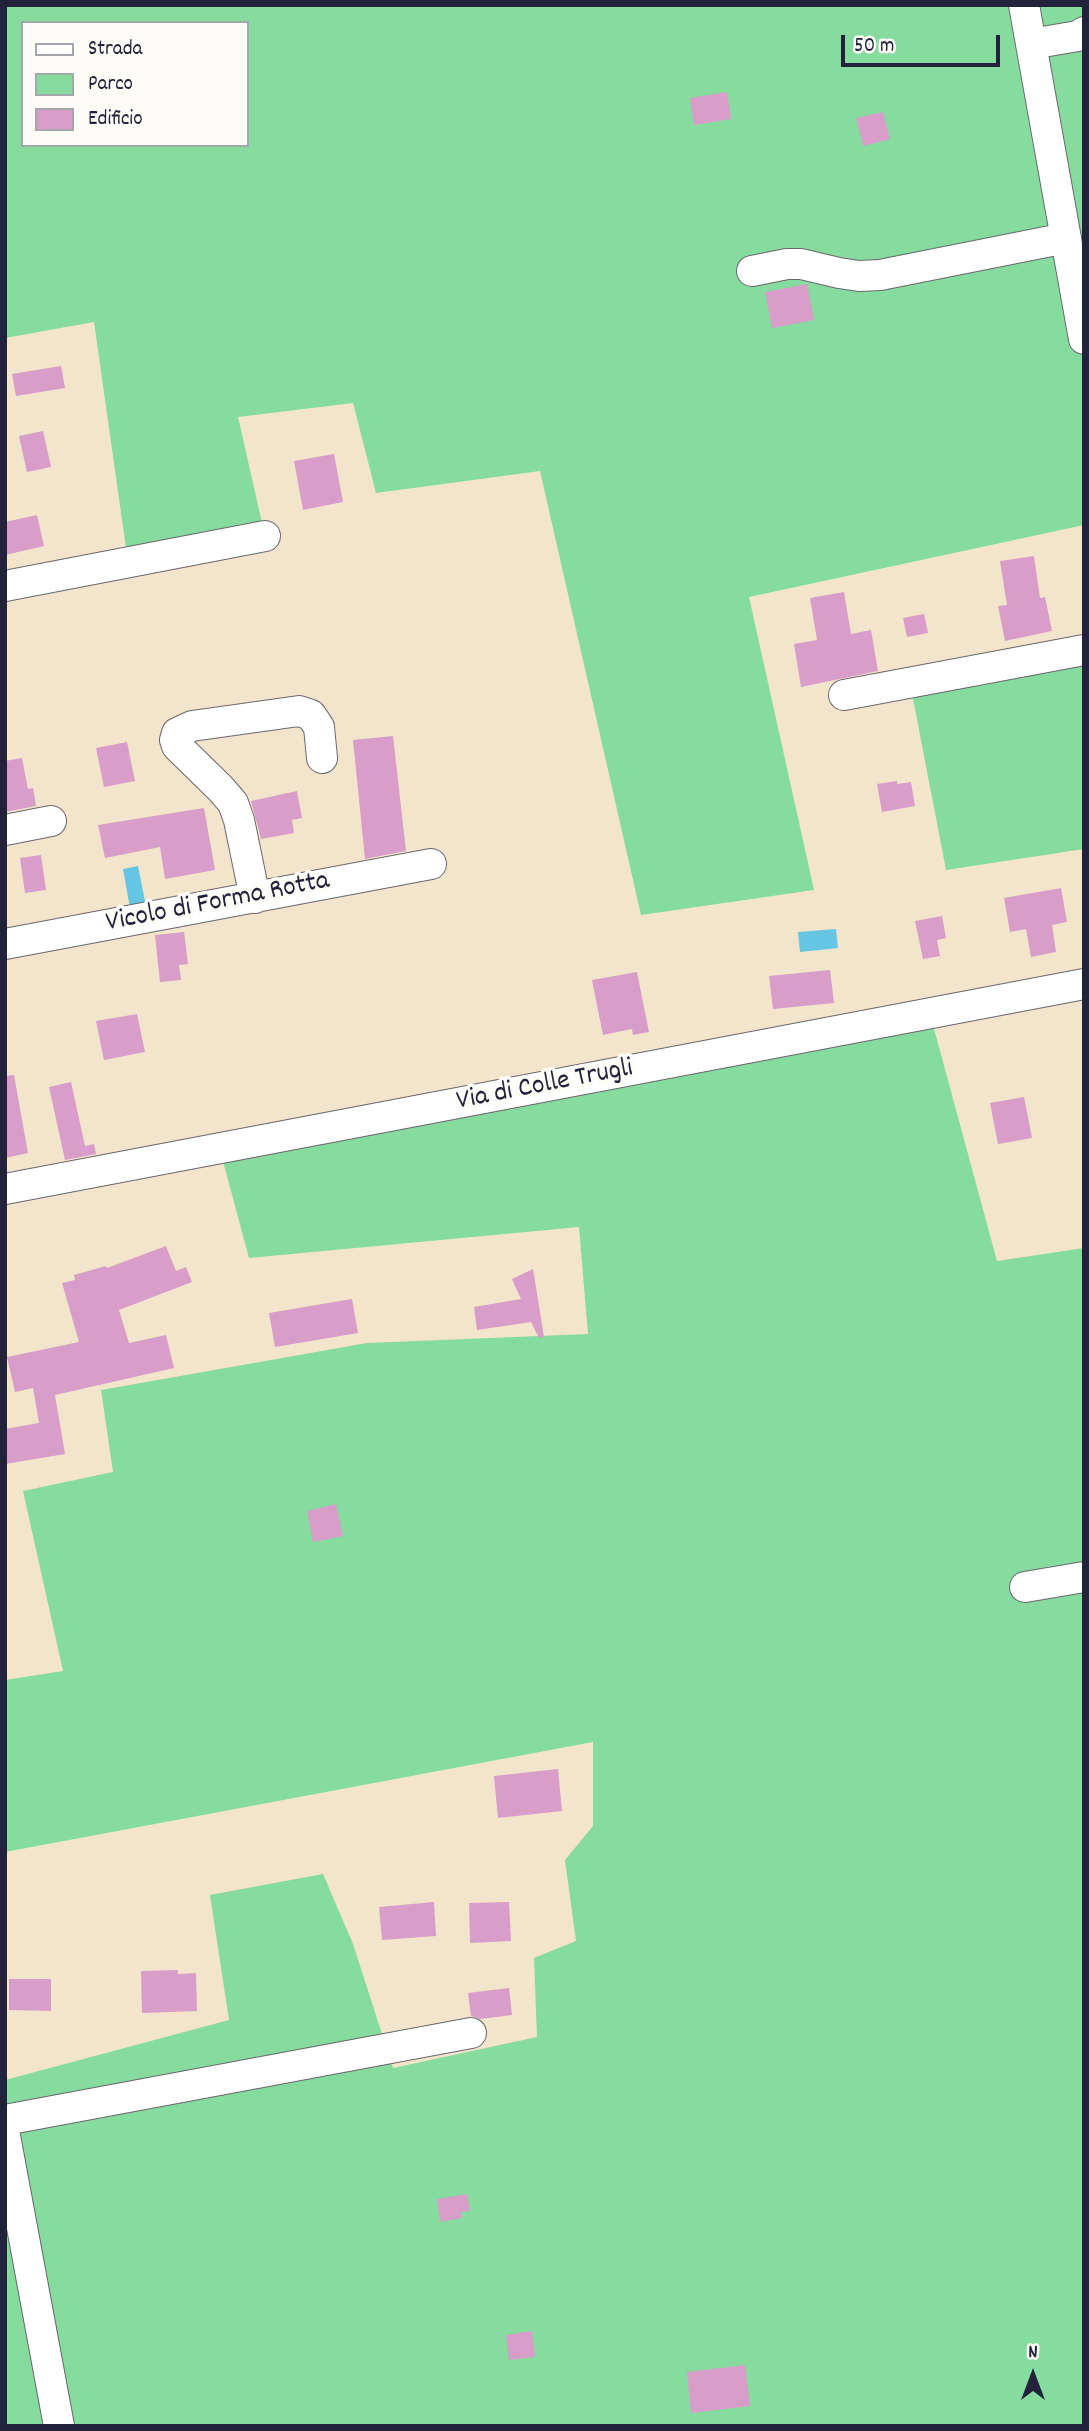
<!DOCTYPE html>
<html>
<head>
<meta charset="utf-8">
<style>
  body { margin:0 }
  #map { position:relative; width:1089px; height:2431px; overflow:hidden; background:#f2e5cb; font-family:Dekko,sans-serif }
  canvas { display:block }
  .frame { position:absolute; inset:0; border:7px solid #22223b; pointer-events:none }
  .legend { position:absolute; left:21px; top:21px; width:228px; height:126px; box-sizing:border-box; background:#fdfcf7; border:2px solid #a5a5ac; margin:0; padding:9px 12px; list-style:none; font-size:21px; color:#22223b }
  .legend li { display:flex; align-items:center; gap:14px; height:35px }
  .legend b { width:35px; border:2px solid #a5a5ac }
  .north { position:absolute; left:998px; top:2340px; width:70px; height:70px; -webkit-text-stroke:5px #fdfcf7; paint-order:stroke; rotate:0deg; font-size:19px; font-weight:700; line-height:28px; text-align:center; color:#22223b }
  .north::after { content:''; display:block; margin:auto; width:24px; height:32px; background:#22223b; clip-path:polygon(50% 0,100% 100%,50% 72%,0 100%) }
  .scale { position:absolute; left:841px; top:35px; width:159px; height:32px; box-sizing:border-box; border:4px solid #22223b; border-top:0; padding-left:9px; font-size:21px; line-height:24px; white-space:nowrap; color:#22223b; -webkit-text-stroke:5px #fdfcf7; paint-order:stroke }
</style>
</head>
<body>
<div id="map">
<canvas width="1089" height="2431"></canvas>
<div class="frame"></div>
<ul class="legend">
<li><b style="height:9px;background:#fff"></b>Strada</li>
<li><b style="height:19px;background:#86db9e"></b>Parco</li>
<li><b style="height:19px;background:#d89dc9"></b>Edificio</li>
</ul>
<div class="north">N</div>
<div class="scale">50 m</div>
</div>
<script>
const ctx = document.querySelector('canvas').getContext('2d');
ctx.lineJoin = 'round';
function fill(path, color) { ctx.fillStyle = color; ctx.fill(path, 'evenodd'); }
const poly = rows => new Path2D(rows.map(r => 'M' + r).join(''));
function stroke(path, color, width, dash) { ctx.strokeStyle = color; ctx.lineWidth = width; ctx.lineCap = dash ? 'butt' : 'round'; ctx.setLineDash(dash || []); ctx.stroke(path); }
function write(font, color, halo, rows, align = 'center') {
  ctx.font = font + ' Dekko,sans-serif'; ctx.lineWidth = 7; ctx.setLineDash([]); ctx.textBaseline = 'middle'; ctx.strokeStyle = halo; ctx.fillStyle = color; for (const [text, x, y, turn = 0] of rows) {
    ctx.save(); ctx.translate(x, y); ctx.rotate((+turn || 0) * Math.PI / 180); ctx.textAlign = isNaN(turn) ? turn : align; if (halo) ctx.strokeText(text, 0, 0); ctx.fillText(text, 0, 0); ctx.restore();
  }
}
fill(poly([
  [5,5,1084,5,1084,525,749,597,814,890,641,915,540,471,376,493,353,403,238,417,265,536,128,562,94,322,5,338],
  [23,23,247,23,247,145,23,145],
  [1084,650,1084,849,946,870,910,683],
  [930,1014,997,1261,1084,1248,1084,2426,5,2426,5,2080,229,2020,210,1895,323,1874,353,1944,393,2068,537,2037,534,1958,576,1941,565,1860,593,1826,593,1742,5,1852,5,1680,63,1671,23,1491,113,1472,101,1390,367,1343,588,1334,579,1227,249,1258,220,1150]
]), '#86db9e');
fill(poly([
  [138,866,146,906,130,908,123,869],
  [836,929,838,948,800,952,798,932]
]), '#65c6e3');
fill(poly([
  [727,92,731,119,694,125,690,98],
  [883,112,890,139,863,146,856,118],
  [807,284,814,320,772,328,765,292],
  [61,366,65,388,16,396,12,374],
  [43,431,51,467,27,472,19,436],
  [334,454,343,502,303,510,294,461],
  [37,515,44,546,5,555,5,522],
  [1034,556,1040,598,1045,597,1052,631,1005,641,998,606,1007,605,1000,561],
  [844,592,851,634,871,630,878,671,801,687,794,644,817,640,810,598],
  [924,614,928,633,907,637,903,618],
  [393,736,406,851,365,859,353,740],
  [127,742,135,781,104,787,96,748],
  [22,758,28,789,33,788,36,806,5,812,5,761],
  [897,781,897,784,911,782,915,806,882,812,877,784],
  [297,791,302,818,292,820,294,833,261,839,251,801],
  [204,808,215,870,165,879,160,847,105,858,98,825],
  [41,855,46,890,25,893,20,858],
  [1061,888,1067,922,1052,925,1056,952,1031,957,1026,929,1010,932,1004,898],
  [942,916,946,938,937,940,940,956,923,959,915,921],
  [184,932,188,964,179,965,181,980,160,982,155,935],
  [830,970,834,1003,773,1009,769,976],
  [637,972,649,1032,633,1035,632,1029,603,1035,592,980],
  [137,1014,145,1052,104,1060,96,1021],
  [14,1075,28,1153,5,1158,5,1076],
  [71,1082,85,1146,94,1144,96,1154,65,1160,49,1087],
  [1024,1097,1032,1138,998,1144,990,1103],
  [166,1246,176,1271,186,1267,192,1282,119,1310,129,1343,166,1335,174,1368,55,1395,65,1454,5,1464,5,1429,39,1423,33,1388,15,1392,7,1357,79,1342,62,1283,75,1280,74,1275,106,1266,107,1268],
  [533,1269,544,1337,539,1338,531,1322,477,1330,474,1307,521,1299,512,1279],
  [352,1299,358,1333,275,1347,269,1313],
  [336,1504,343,1536,313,1542,307,1511],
  [558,1769,562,1811,498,1818,494,1776],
  [434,1902,436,1936,382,1940,379,1907],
  [509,1902,511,1941,470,1943,469,1903],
  [178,1970,178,1974,196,1973,197,2011,142,2013,141,1971],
  [9,1979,51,1979,51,2011,9,2010],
  [509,1988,512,2015,480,2019,471,2016,468,1993],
  [467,2194,470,2211,461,2212,462,2218,440,2222,437,2199],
  [532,2331,535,2357,509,2360,506,2335],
  [745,2365,750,2406,691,2413,687,2372]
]), '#d89dc9');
const minor = poly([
  [1024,5,1084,339],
  [1031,44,1078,36,1084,32],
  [752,271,787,264,801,264,839,273,859,276,880,275,1066,238],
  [5,586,265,536],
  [844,695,1084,650],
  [5,830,51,821],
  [255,898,239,820,233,803,220,788,177,746,175,740,177,733,192,726,299,711,311,715,319,727,322,758],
  [5,944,431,864],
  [5,1189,1084,984],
  [1025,1587,1084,1577],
  [5,2120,471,2033],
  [5,2136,59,2426]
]);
stroke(minor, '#6b666d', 32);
stroke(minor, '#fff', 30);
write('28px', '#22223b', '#fdfcf7', [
  ["Vicolo di Forma Rotta",218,904,-11],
  ["Via di Colle Trugli",545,1087,-11]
]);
</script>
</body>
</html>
